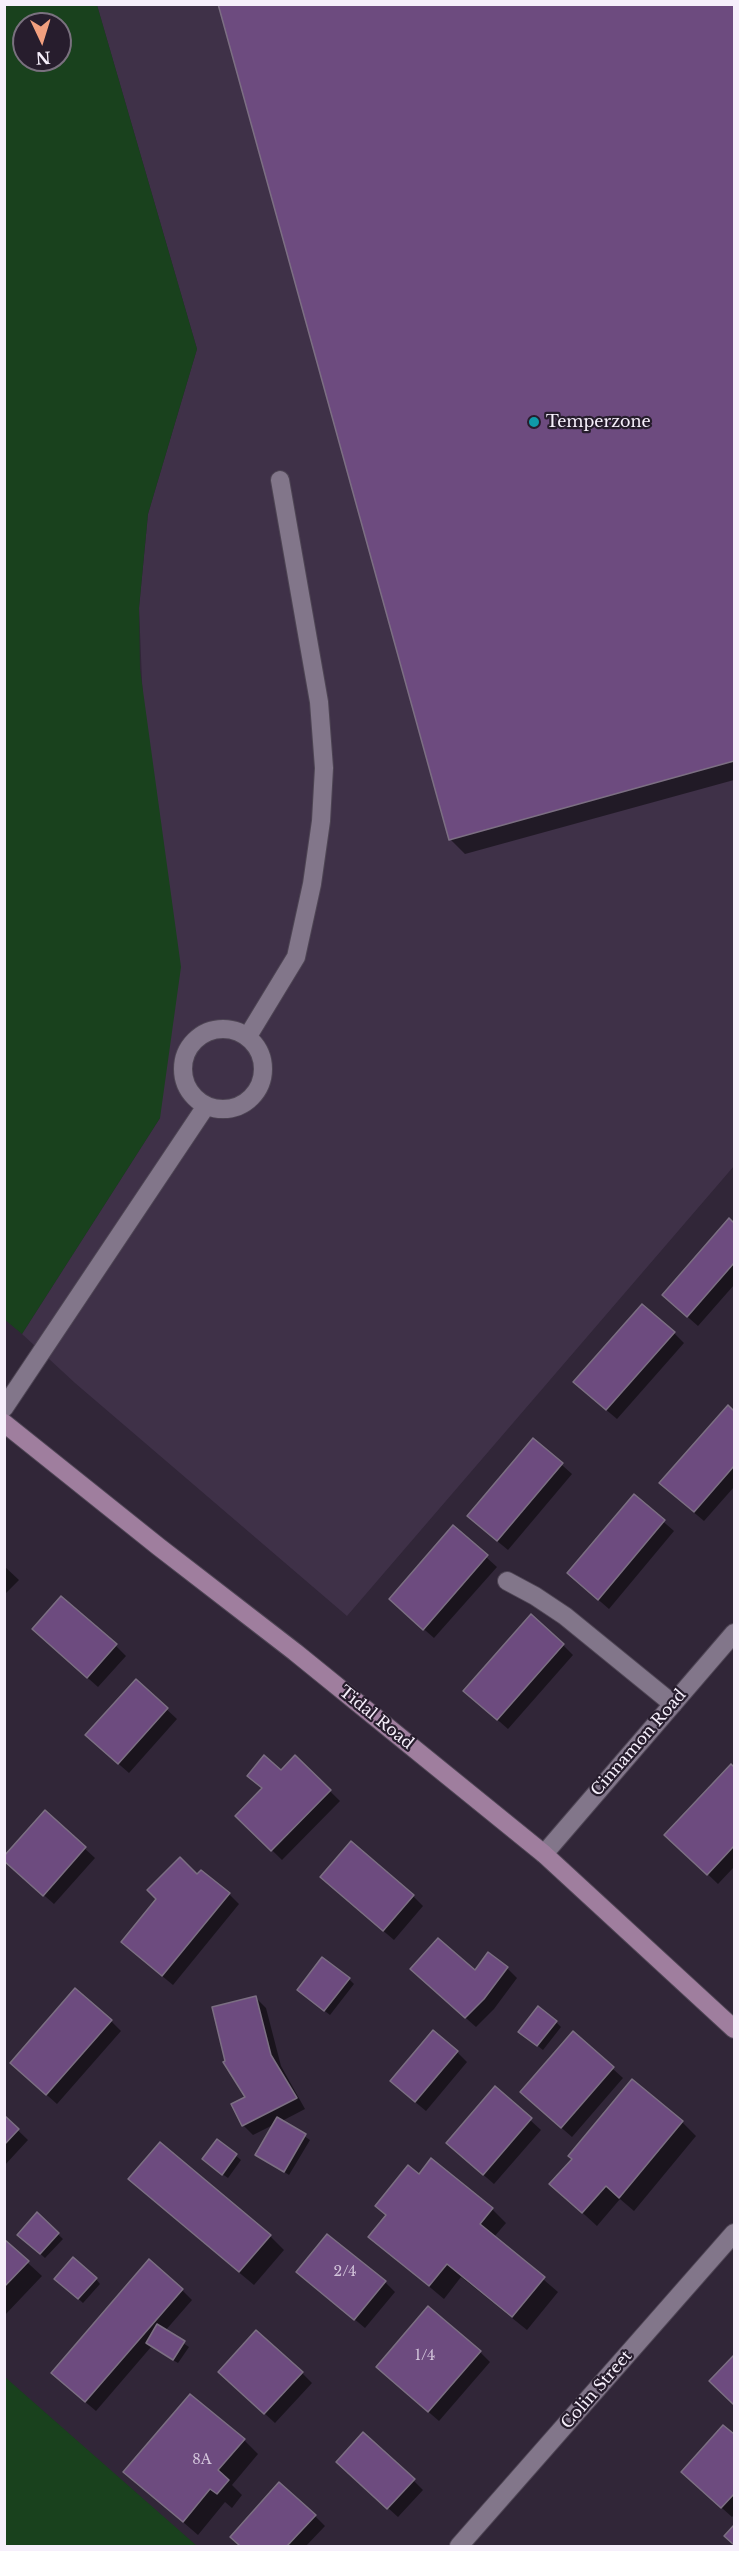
<!DOCTYPE html>
<html>
<head>
<meta charset="utf-8">
<style>
  body { margin:0 }
  #map { position:relative; width:739px; height:2551px; overflow:hidden; background:#312638; font-family:"Libre Baskerville",serif }
  canvas { display:block }
  .frame { position:absolute; inset:0; border:6px solid #f6effb; pointer-events:none }
  .north { position:absolute; left:12px; top:12px; width:60px; height:60px; box-sizing:border-box; background:#271d2d; border:2px solid #7a717f; border-radius:50%; rotate:176deg; font-size:16px; font-weight:700; line-height:24px; text-align:center; color:#f6effb }
  .north::after { content:''; display:block; margin:auto; width:21px; height:27px; background:#f2a07f; clip-path:polygon(50% 0,100% 100%,50% 72%,0 100%) }
</style>
</head>
<body>
<div id="map">
<canvas width="739" height="2551"></canvas>
<div class="frame"></div>
<div class="north">N</div>
</div>
<script>
const ctx = document.querySelector('canvas').getContext('2d');
ctx.lineJoin = 'round';
function fill(path, color) { ctx.fillStyle = color; ctx.fill(path, 'evenodd'); }
const poly = rows => new Path2D(rows.map(r => 'M' + r).join(''));
function stroke(path, color, width, dash) { ctx.strokeStyle = color; ctx.lineWidth = width; ctx.lineCap = dash ? 'butt' : 'round'; ctx.setLineDash(dash || []); ctx.stroke(path); }
function write(font, color, halo, rows, align = 'center') {
  ctx.font = font + ' "Libre Baskerville",serif'; ctx.lineWidth = 4.5; ctx.setLineDash([]); ctx.textBaseline = 'middle'; ctx.strokeStyle = halo; ctx.fillStyle = color; for (const [text, x, y, turn = 0] of rows) {
    ctx.save(); ctx.translate(x, y); ctx.rotate((+turn || 0) * Math.PI / 180); ctx.textAlign = isNaN(turn) ? turn : align; if (halo) ctx.strokeText(text, 0, 0); ctx.fillText(text, 0, 0); ctx.restore();
  }
}
fill(poly([
  [97,5,734,5,734,1166,347,1616,75,1383,22,1334,160,1118,139,608,148,514,197,349]
]), '#3f3148');
fill(poly([
  [4,5,97,5,197,349,148,514,139,608,140,669,181,967,160,1118,22,1334,4,1319],
  [24,24,60,24,60,60,24,60],
  [5,2377,197,2546,5,2546]
]), '#19411d');
fill(poly([
  [220,4,734,4,734,780,465,854,451,840],
  [729,1220,734,1225,734,1285,698,1326,674,1305],
  [674,1333,684,1343,617,1419,585,1392],
  [728,1407,734,1413,734,1487,704,1521,671,1493],
  [534,1440,572,1474,508,1550,479,1526],
  [634,1496,674,1531,609,1609,579,1583],
  [453,1527,497,1567,434,1638,401,1609],
  [4,1566,19,1580,4,1595],
  [44,1639,116,1646,126,1656,98,1687],
  [563,1645,573,1655,508,1729,475,1700],
  [136,1681,177,1719,129,1773,97,1745],
  [295,1757,340,1801,282,1860,237,1816,263,1789,249,1776,281,1772],
  [731,1766,734,1769,734,1867,718,1884,677,1845],
  [45,1812,95,1858,54,1904,14,1869],
  [332,1887,413,1896,423,1906,394,1940],
  [229,1894,239,1904,173,1985,133,1952],
  [507,1968,517,1978,494,2009,476,2027,422,1979],
  [349,1979,354,1984,330,2015,304,1995],
  [256,1998,266,2008,281,2066,305,2109,282,2121,310,2140,289,2175,257,2154,275,2124,253,2135,243,2125],
  [111,2021,121,2031,57,2104,22,2073],
  [556,2022,561,2027,543,2050,525,2036],
  [573,2033,623,2078,572,2137,532,2102],
  [457,2052,467,2062,426,2111,402,2091],
  [495,2088,541,2130,494,2184,458,2153],
  [4,2117,28,2140,4,2166],
  [682,2122,696,2136,634,2211,620,2199,597,2226,551,2184],
  [218,2141,241,2160,228,2178,208,2164],
  [419,2176,492,2209,506,2223,494,2237,558,2292,527,2330,461,2277,444,2299,370,2237],
  [144,2193,270,2236,284,2250,254,2285],
  [37,2214,63,2239,45,2258,24,2239],
  [4,2241,42,2276,4,2316],
  [298,2272,385,2282,395,2292,365,2328],
  [96,2279,100,2284,83,2303,61,2283],
  [182,2290,192,2300,165,2331,189,2347,178,2363,151,2347,96,2411,63,2383],
  [480,2352,490,2362,439,2421,388,2377],
  [734,2357,734,2404,711,2381],
  [302,2373,312,2383,275,2423,230,2382],
  [724,2427,734,2436,734,2515,732,2517,693,2482],
  [244,2440,258,2454,232,2485,242,2495,232,2508,225,2502,198,2535,125,2472],
  [348,2472,413,2480,423,2490,398,2517],
  [315,2516,325,2526,306,2546,241,2546,232,2537]
]), '#0007');
const building = poly([
  [218,4,734,4,734,761,449,840,218,4],
  [729,1218,734,1223,734,1263,687,1317,662,1295,729,1218],
  [642,1304,675,1332,606,1410,573,1382,642,1304],
  [728,1405,734,1411,734,1466,694,1512,659,1483,728,1405],
  [533,1438,563,1463,497,1541,467,1516,533,1438],
  [634,1494,665,1520,598,1600,567,1573,634,1494],
  [453,1525,488,1555,423,1630,389,1599,453,1525],
  [61,1596,117,1644,87,1678,32,1629,61,1596],
  [531,1614,564,1644,497,1720,463,1691,531,1614],
  [136,1679,168,1708,118,1764,85,1735,136,1679],
  [264,1755,281,1770,295,1755,331,1790,271,1851,235,1816,262,1788,247,1776,264,1755],
  [731,1764,734,1767,734,1846,707,1875,664,1835,731,1764],
  [45,1810,86,1847,43,1896,4,1861,4,1856,45,1810],
  [351,1841,414,1895,383,1931,320,1877,351,1841],
  [180,1857,197,1874,201,1870,230,1893,162,1976,121,1942,156,1899,147,1890,180,1857],
  [438,1938,475,1970,488,1952,508,1967,484,1999,465,2018,410,1969,438,1938],
  [322,1957,350,1978,324,2011,297,1990,322,1957],
  [75,1988,112,2020,46,2095,10,2063,75,1988],
  [256,1996,271,2055,297,2098,242,2126,231,2104,245,2097,223,2062,225,2061,212,2007,256,1996],
  [538,2006,557,2021,537,2046,518,2032,538,2006],
  [433,2030,458,2051,415,2102,390,2081,433,2030],
  [573,2031,614,2067,561,2128,520,2092,573,2031],
  [632,2079,683,2121,619,2198,606,2186,582,2213,549,2184,572,2159,568,2156,632,2079],
  [495,2086,532,2118,483,2175,446,2143,495,2086],
  [4,2115,19,2129,4,2145,4,2115],
  [277,2117,306,2134,284,2172,255,2155,277,2117],
  [217,2139,237,2154,222,2175,202,2159,217,2139],
  [160,2142,271,2235,239,2272,128,2179,160,2142],
  [431,2158,493,2208,480,2224,545,2277,512,2317,447,2264,429,2286,368,2237,386,2215,375,2206,408,2165,419,2174,431,2158],
  [37,2212,59,2233,40,2254,17,2235,37,2212],
  [327,2234,386,2281,354,2320,296,2272,327,2234],
  [4,2239,29,2261,4,2287,4,2239],
  [73,2257,97,2278,78,2299,54,2279,73,2257],
  [149,2259,183,2289,85,2402,51,2373,149,2259],
  [428,2306,481,2351,428,2412,376,2367,428,2306],
  [157,2324,185,2341,173,2360,146,2343,157,2324],
  [256,2330,303,2372,264,2414,218,2372,256,2330],
  [734,2355,734,2405,709,2381,734,2355],
  [190,2394,245,2439,218,2470,229,2480,217,2494,210,2489,183,2522,123,2472,190,2394],
  [723,2425,734,2434,734,2494,721,2508,681,2472,723,2425],
  [363,2432,415,2479,387,2509,336,2462,363,2432],
  [279,2482,316,2515,287,2546,240,2546,230,2537,279,2482],
  [734,2525,734,2545,724,2536,734,2525]
]);
fill(building, '#6d4b7f');
stroke(building, '#7c6f83', 1.5);
const lane = poly([
  '183 1069a40 40 0 1 1 80 0a40 40 0 1 1-80 0Z',
  [248,1036,296,957,312,884,321,821,324,768,319,702,280,480],
  [4,1408,206,1106],
  [507,1581,535,1596,565,1616,673,1704]
]);
const street = poly([
  [544,1854,734,1633],
  [459,2546,734,2233]
]);
const secondary = poly([
  [4,1423,159,1547,295,1652,544,1854,734,2029]
]);
stroke(lane, '#4e4554', 20);
stroke(street, '#4e4554', 20);
stroke(secondary, '#4e4554', 20);
stroke(lane, '#82768a', 18);
stroke(street, '#82768a', 18);
stroke(secondary, '#9f7e9e', 18);
for (const [x, y, r, color] of [
  [534,422,6,"#0f9aa8"]
]) { const dot = new Path2D(); dot.arc(x, y, r, 0, 2 * Math.PI); ctx.fillStyle = color; ctx.fill(dot); stroke(dot, '#271d2d', 2); }
write('14px', '#d4c6dc', null, [
  ["2/4",345,2272],
  ["1/4",425,2356],
  ["8A",202,2460]
]);
write('16px', '#f6effb', '#271d2d', [
  ["Temperzone",546,422]
], 'left');
write('16px', '#f6effb', '#271d2d', [
  ["Tidal Road",376,1718,39],
  ["Cinnamon Road",639,1743,-49],
  ["Colin Street",597,2390,-49]
]);
</script>
</body>
</html>
